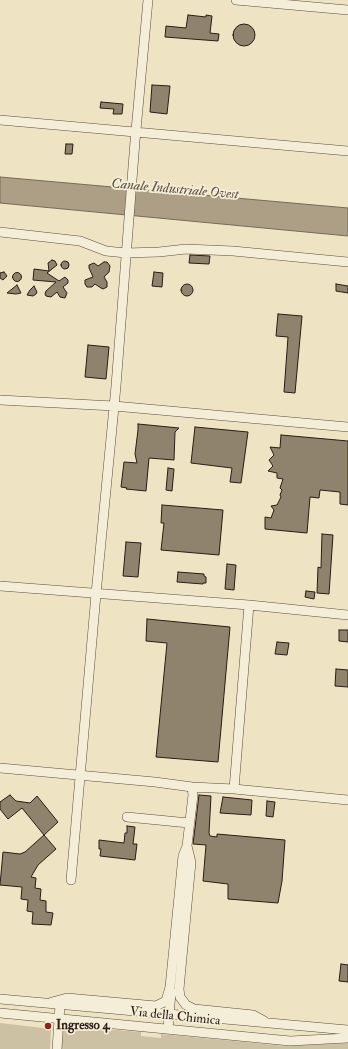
<!DOCTYPE html>
<html>
<head>
<meta charset="utf-8">
<style>
  body { margin:0 }
  canvas { display:block; background:#eee3c2 }
</style>
</head>
<body>
<canvas width="348" height="1049"></canvas>
<script>
const ctx = document.querySelector('canvas').getContext('2d');
ctx.lineJoin = 'round';
function fill(path, color) { ctx.fillStyle = color; ctx.fill(path, 'evenodd'); }
const poly = rows => new Path2D(rows.map(r => 'M' + r).join(''));
function stroke(path, color, width, dash) { ctx.strokeStyle = color; ctx.lineWidth = width; ctx.lineCap = dash ? 'butt' : 'round'; ctx.setLineDash(dash || []); ctx.stroke(path); }
function write(font, color, halo, rows, align = 'center') {
  ctx.font = font + ' "IM FELL Double Pica",serif'; ctx.lineWidth = 3.5; ctx.setLineDash([]); ctx.textBaseline = 'middle'; ctx.strokeStyle = halo; ctx.fillStyle = color; for (const [text, x, y, turn = 0] of rows) {
    ctx.save(); ctx.translate(x, y); ctx.rotate((+turn || 0) * Math.PI / 180); ctx.textAlign = isNaN(turn) ? turn : align; if (halo) ctx.strokeText(text, 0, 0); ctx.fillText(text, 0, 0); ctx.restore();
  }
}
fill(poly([
  [0,1023,51,1029,50,1049,0,1049],
  [66,1026,141,1032,141,1036,161,1038,161,1034,286,1046,348,1043,348,1049,60,1049,62,1032]
]), '#cdc1a4');
const water = poly([
  [0,177,348,208,348,236,0,203,0,177]
]);
fill(water, '#ac9f86');
stroke(water, '#786b58', 1);
const building = poly([
  [188,15,206,17,206,15,212,16,210,33,219,34,218,41,165,37,166,26,186,28,188,15],
  '233 35a11 11 0 1 1 22 0a11 11 0 1 1-22 0Z',
  [152,85,170,86,167,114,150,112,152,85],
  [101,102,123,104,122,114,113,114,114,109,100,108,101,102],
  [66,144,73,144,72,154,65,154,66,144],
  [190,255,210,256,209,264,189,263,190,255],
  [52,260,55,261,57,265,47,273,59,281,65,277,68,280,68,283,63,287,67,293,65,298,60,297,57,292,51,297,46,296,45,294,46,291,56,282,33,280,34,269,49,271,48,263,52,260],
  '61 265a4 4 0 1 1 8 0a4 4 0 1 1-8 0Z',
  [104,262,107,262,110,266,109,272,104,277,107,282,107,287,103,289,101,288,95,284,92,287,87,287,85,284,85,280,93,277,89,268,89,265,94,263,98,266,104,262],
  [4,272,7,276,3,280,0,278,0,273,4,272],
  [154,272,163,273,162,287,152,286,154,272],
  '12.5 277a4.5 4.5 0 1 1 9 0a4.5 4.5 0 1 1-9 0Z',
  '181 290a6 6 0 1 1 12 0a6 6 0 1 1-12 0Z',
  [336,284,348,286,348,293,336,291,336,284],
  [17,285,21,293,16,294,7,293,17,285],
  [34,286,37,292,36,294,33,296,27,295,30,290,34,286],
  [278,314,302,316,295,393,284,392,288,337,276,336,278,314],
  [88,345,109,347,106,379,85,377,88,345],
  [138,424,179,428,175,432,174,460,149,458,146,491,126,489,127,488,121,487,124,462,137,463,135,454,138,430,138,424],
  [195,427,248,432,241,483,230,482,232,468,191,463,195,427],
  [281,435,348,441,348,505,340,504,340,492,320,490,319,498,310,497,307,533,265,529,265,517,271,518,274,510,271,506,277,505,281,497,280,495,282,490,280,488,283,479,277,478,277,473,268,471,273,466,269,460,274,455,270,447,280,448,281,435],
  [168,468,174,469,172,491,166,490,168,468],
  [162,505,223,510,219,555,161,550,164,523,161,523,162,505],
  [322,534,333,535,329,594,317,593,318,567,321,568,322,534],
  [126,542,141,543,138,577,123,576,126,542],
  [227,564,236,565,234,590,225,589,227,564],
  [178,572,204,574,204,576,206,577,206,583,203,583,203,584,177,582,178,572],
  [306,591,315,592,314,599,305,597,306,591],
  [147,619,230,627,218,762,156,757,167,643,146,641,147,619],
  [339,630,348,630,348,642,339,641,339,630],
  [277,642,289,643,287,655,275,654,277,642],
  [336,669,348,670,348,687,335,686,336,669],
  [10,795,16,801,30,803,37,796,58,822,44,835,22,808,8,819,0,809,0,802,10,795],
  [199,795,211,796,209,833,210,836,217,837,217,834,285,840,282,881,278,903,228,899,228,884,203,881,206,845,193,844,199,795],
  [223,797,252,800,251,815,220,813,223,797],
  [267,801,275,802,273,817,266,816,267,801],
  [127,826,135,827,133,844,137,844,135,860,100,856,101,849,99,849,99,840,124,843,125,833,127,833,127,826],
  [44,835,56,849,38,865,31,877,36,878,35,888,41,889,40,900,46,901,46,912,53,913,51,925,32,924,33,912,27,911,28,900,21,899,22,887,0,885,3,852,20,854,25,852,44,835],
  [341,964,348,965,348,982,339,981,341,964]
]);
fill(building, '#90836e');
stroke(building, '#2b1c13', 1);
const minor = poly([
  [236,0,348,10],
  [0,120,348,151],
  [0,232,80,241,106,251,126,253,159,252,186,249,233,251,348,262],
  [0,400,114,406,348,427],
  [0,586,249,605,348,615],
  [0,768,155,782,192,787,234,789,348,800],
  [234,789,249,605],
  [127,817,189,823],
  [187,846,191,862,179,989,180,997,186,1005,194,1009,253,1015,264,1021],
  [71,880,96,594,116,386,135,141,148,0],
  [0,999,348,1030],
  [52,1002,67,998,156,1006,166,1001,170,987,183,856,187,846,193,795,192,787],
  [0,1013,290,1041,348,1038],
  [168,1029,171,992],
  [57,1049,60,1005]
]);
stroke(minor, '#5c4e3f', 10);
stroke(minor, '#f4edd7', 9);
for (const [x, y, r, color] of [
  [48,1026,4,"#8f2418"]
]) { const dot = new Path2D(); dot.arc(x, y, r, 0, 2 * Math.PI); ctx.fillStyle = color; ctx.fill(dot); stroke(dot, '#f4edd7', 1.5); }
write('13px', '#2b1c13', '#f4edd7', [
  ["Via della Chimica",175,1017,6]
]);
write('bold 13px', '#2b1c13', '#f4edd7', [
  ["Ingresso 4",56,1026]
], 'left');
write('italic 14px', '#5f5041', '#f4edd7', [
  ["Canale Industriale Ovest",175,190,5]
]);
</script>
</body>
</html>
